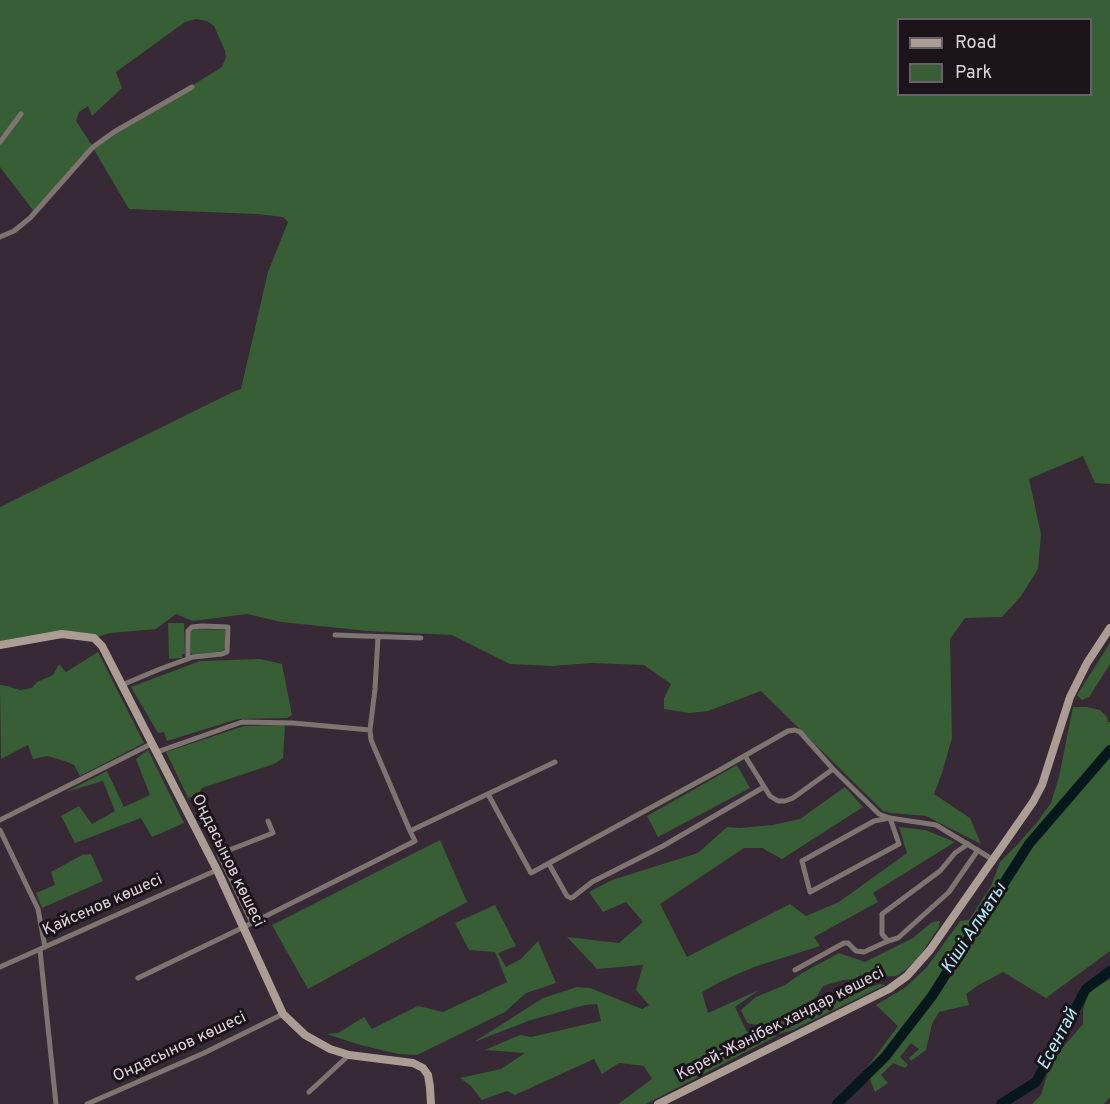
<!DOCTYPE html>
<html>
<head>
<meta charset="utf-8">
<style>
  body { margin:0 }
  #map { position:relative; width:1110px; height:1104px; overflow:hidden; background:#382937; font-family:Overpass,sans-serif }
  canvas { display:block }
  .legend { position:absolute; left:897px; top:18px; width:195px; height:78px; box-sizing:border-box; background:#1b141b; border:2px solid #696169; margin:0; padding:8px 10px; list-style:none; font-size:18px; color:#ded4dd }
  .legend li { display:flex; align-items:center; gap:12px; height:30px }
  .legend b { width:30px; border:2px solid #696169 }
</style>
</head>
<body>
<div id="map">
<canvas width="1110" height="1104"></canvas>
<ul class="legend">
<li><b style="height:8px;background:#ac9d94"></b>Road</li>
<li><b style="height:16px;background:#375e34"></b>Park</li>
</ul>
</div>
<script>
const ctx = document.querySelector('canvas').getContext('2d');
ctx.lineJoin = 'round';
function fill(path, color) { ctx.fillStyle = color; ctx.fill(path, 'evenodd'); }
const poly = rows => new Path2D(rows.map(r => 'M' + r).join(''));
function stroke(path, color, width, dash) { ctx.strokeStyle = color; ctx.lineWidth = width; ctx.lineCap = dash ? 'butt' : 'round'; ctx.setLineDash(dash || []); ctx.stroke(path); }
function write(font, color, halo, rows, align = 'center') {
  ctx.font = font + ' Overpass,sans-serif'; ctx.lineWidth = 6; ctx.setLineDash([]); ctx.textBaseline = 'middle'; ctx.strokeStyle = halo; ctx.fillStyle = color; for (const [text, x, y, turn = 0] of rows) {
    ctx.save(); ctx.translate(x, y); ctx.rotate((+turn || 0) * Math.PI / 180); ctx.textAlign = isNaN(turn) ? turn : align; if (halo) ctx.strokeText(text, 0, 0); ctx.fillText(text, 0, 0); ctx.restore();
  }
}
fill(poly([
  [0,0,1110,0,1110,484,1095,483,1083,456,1029,479,1041,534,1038,569,1021,596,1002,617,965,618,950,639,952,738,942,773,934,794,970,818,981,844,926,816,891,813,883,811,761,691,708,711,689,713,664,709,664,698,671,684,644,665,591,663,552,666,510,664,452,635,368,631,281,622,247,614,193,621,176,614,156,629,110,633,94,638,62,634,0,644,0,507,233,392,241,389,268,272,288,222,283,217,257,214,129,209,93,148,35,213,0,167,0,142,6,131,0,137],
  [196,19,207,21,214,26,225,51,226,57,222,67,93,147,76,121,79,112,88,106,92,116,122,88,116,72,185,22],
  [898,20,1090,20,1090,94,898,94],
  [168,623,184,623,185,654,182,654,182,658,169,659],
  [195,629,225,630,225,647,223,651,194,655,191,654,190,632],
  [1110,643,1110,664,1089,697,1082,700,1077,695],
  [98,652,144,743,80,776,74,765,65,761,47,756,33,759,28,745,1,759,0,685,7,686,20,690,32,688,37,682,53,675,59,664,66,672],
  [260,659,282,664,292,715,287,718,238,719,167,741,164,732,158,733,131,687,200,661],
  [1073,707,1087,707,1100,710,1107,717,1108,722,1110,722,1110,951,1046,998,1003,972,977,986,966,994,969,1005,939,1012,932,1024,926,1050,911,1061,909,1058,919,1049,911,1043,900,1057,908,1065,905,1068,893,1063,881,1075,888,1083,875,1092,866,1069,898,1026,876,1005,906,987,927,967,960,921,969,920,991,886,1000,862,1018,844,1038,821,1051,803,1059,777],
  [285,725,283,758,274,764,202,788,198,795,188,798,166,752,244,726],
  [148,750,184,823,152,837,141,818,75,843,61,816,79,806,92,824,115,811,103,781,66,792,107,771,124,807,150,795,136,759],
  [737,765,750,788,658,837,647,816],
  [845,787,863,807,782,859,762,848,744,848,660,904,687,957,790,904,806,916,839,902,907,853,899,827,925,830,955,842,873,893,878,902,814,937,820,946,754,967,722,981,702,992,708,1013,759,990,735,1007,747,1032,777,1036,646,1104,618,1104,652,1079,644,1066,619,1063,602,1074,594,1059,515,1095,507,1091,482,1100,471,1086,460,1078,501,1069,525,1053,485,1050,520,1035,531,1037,601,1021,597,1004,585,1005,531,1020,474,1042,543,998,577,987,590,988,642,1009,649,1005,636,990,643,965,597,969,567,937,619,943,643,922,626,902,603,912,589,892,612,880,698,853,727,827,740,828,772,825,800,819],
  [440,840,467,902,308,989,272,925],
  [91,854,103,881,42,908,36,893,55,885,51,872,82,855],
  [495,905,516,946,498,953,506,967,521,959,538,941,556,983,526,993,505,1012,417,1055,399,1054,360,1045,327,1034,338,1033,364,1017,372,1029,418,1006,443,1012,507,982,495,952,469,950,455,923],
  [940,921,939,927,921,954,907,969,896,976,843,980,823,986,817,996,807,1005,814,1011,848,993,880,984,885,985,793,1030,779,1034,773,1029,747,1023,741,1010,756,997,785,985,802,973,839,953,865,962,913,938,932,922],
  [1110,979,1110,1097,1104,1104,1032,1104,1041,1095,1048,1072,1059,1052,1083,1024,1083,1010,1088,992]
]), '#375e34');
stroke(poly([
  [837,1104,885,1057,932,996,1029,844,1110,750],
  [1001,1104,1036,1082,1086,989,1110,971]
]), '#06181b', 10);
stroke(poly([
  [0,142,21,114],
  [0,237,14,231,30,218,93,147,114,132,192,87],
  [335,635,421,638],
  [378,637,375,689,370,730,371,740,410,831],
  [122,685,160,669,193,657,222,654,227,652,228,627,202,626,192,627,188,631,188,659],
  [157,752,242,722,293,723,370,730],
  [745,756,770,796,778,801,785,801,793,798,833,769],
  [488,794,531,873,718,771,788,731,795,730,800,732,833,769,879,814,890,818,936,825,992,859],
  [890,818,899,844,810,892,802,861,874,821,890,818],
  [0,820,153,743],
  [0,830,38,909,45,947],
  [549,864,567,896,571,898,573,897,592,882,663,846,764,787],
  [252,923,219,854,273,833,268,821],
  [888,941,882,934,882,914,940,871,955,853,968,844],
  [40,950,56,1104],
  [0,967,217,870],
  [795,970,844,943,848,943,856,951,864,952,888,941,898,938,949,892,978,850],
  [138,978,244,927,415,841,410,831,555,762],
  [309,1092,349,1055],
  [87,1104,204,1053,283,1014]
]), '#7f7570', 5);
stroke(poly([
  [0,645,62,634,94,638,102,646,122,685,217,870,283,1014,305,1035,330,1049,349,1055,413,1063,423,1068,428,1075,430,1087,431,1104],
  [658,1104,889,989,907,976,930,950,1033,802,1042,785,1070,697,1087,663,1110,628]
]), '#ac9d94', 8);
write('16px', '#ded4dd', '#1b141b', [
  ["Оңдасынов көшесі",227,861,64],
  ["Қайсенов көшесі",103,906,-24],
  ["Керей-Жәнібек хандар көшесі",781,1025,-27],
  ["Ондасынов көшесі",180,1048,-25]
]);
write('italic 18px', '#b1ecf6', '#1b141b', [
  ["Кіші Алматы",975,929,-57],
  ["Есентай",1059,1040,-62]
]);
</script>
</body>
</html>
